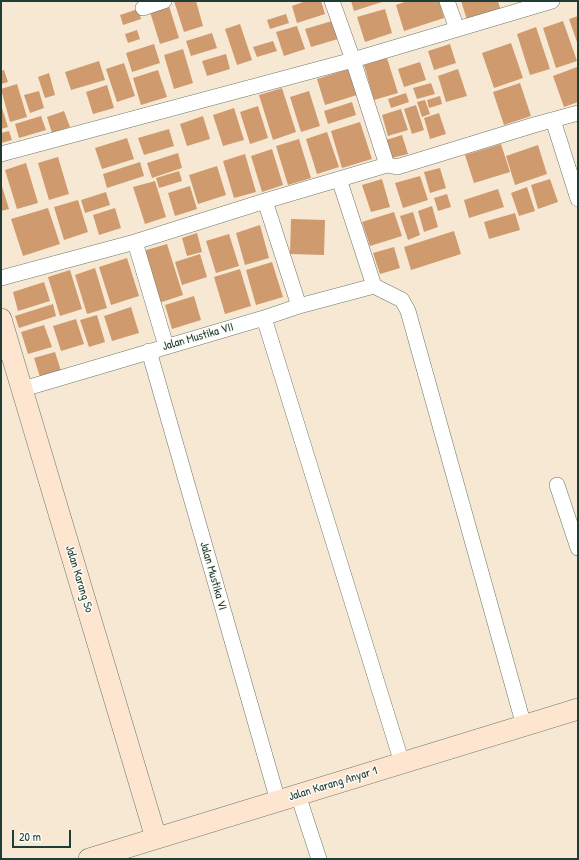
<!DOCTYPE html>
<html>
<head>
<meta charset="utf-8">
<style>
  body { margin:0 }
  #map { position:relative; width:579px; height:860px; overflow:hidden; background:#f7e8d3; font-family:"Patrick Hand",sans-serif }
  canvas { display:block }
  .frame { position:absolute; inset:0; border:2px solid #1f3d34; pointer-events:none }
  .scale { position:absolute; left:12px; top:830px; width:59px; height:18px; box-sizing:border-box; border:2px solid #1f3d34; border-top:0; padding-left:5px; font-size:12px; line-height:14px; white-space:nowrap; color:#1f3d34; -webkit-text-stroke:3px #fdfcf7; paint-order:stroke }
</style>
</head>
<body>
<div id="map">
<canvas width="579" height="860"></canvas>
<div class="frame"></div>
<div class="scale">20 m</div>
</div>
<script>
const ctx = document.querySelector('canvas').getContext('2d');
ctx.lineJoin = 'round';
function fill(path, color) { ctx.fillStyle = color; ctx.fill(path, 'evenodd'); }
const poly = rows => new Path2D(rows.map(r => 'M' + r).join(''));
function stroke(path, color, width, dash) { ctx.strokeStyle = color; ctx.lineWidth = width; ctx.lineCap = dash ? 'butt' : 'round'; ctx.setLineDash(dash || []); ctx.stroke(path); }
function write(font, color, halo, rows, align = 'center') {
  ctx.font = font + ' "Patrick Hand",sans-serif'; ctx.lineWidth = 3; ctx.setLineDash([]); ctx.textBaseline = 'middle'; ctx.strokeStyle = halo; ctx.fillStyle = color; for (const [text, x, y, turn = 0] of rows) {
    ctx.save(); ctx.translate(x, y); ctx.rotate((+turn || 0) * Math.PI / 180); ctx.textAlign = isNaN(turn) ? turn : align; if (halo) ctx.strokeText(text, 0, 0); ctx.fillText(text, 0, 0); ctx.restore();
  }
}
fill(poly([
  [174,1,196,1,203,26,184,32],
  [306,1,321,1,325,14,297,23,292,6],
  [351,1,385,1,354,11],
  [407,1,439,1,444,18,404,31,396,5],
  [461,1,498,1,501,11,468,23],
  [169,6,179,38,160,44,150,12],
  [138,9,141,19,123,25,120,15],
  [385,9,392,33,365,42,357,17],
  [286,14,289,23,270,29,267,20],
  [578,16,578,45,569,19],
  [332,21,338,39,311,47,305,29],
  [563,21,577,61,556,68,543,28],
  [240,24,252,60,237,65,225,29],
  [297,26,305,49,284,56,276,32],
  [536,27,550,69,530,75,517,34],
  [137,30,140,39,128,43,125,34],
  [212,33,217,48,191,56,186,41],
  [273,41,277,51,257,57,253,47],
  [511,43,523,78,494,88,482,53],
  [154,44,160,63,132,72,126,53],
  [450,44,456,63,434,70,428,51],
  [183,49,193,83,174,89,164,55],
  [226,54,230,69,207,76,202,61],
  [387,58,398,93,374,100,364,65],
  [99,61,105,80,71,90,65,72],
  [420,62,426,80,404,87,398,69],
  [124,63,135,96,117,102,106,69],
  [577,67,578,102,564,107,553,76],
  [349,69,357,95,325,105,317,79],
  [458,69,467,96,446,102,438,76],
  [4,70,8,82,1,84,1,71],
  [158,70,167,97,141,105,133,78],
  [49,73,55,95,45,98,38,77],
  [431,83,435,94,417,99,413,88],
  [520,83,531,116,504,125,493,92],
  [17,84,27,117,10,122,1,89],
  [107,85,114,108,93,114,86,92],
  [282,88,296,132,273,140,259,95],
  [39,91,44,108,30,113,24,95],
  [309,91,320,126,301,132,290,97],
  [406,93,409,102,391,108,388,99],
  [440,96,442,104,429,108,427,100],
  [425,100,430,114,422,117,417,102],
  [352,102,356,115,328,124,324,111],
  [1,105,8,127,1,129],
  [416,105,424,130,412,134,404,109],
  [258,106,268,138,250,144,240,112],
  [234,108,244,140,223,146,213,115],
  [401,109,408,130,388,136,382,115],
  [64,111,70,127,52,133,47,117],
  [439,113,446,134,430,139,424,118],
  [41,116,46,130,19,138,15,124],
  [203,116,210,139,187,146,180,124],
  [360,122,372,159,342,168,331,131],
  [169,129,174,146,144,155,138,138],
  [9,131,12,140,1,143,1,133],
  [327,132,339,167,317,174,306,139],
  [402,135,408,154,392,158,386,140],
  [127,138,134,159,102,169,95,148],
  [299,139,311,178,288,185,276,146],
  [501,144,510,172,474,183,465,155],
  [538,145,547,174,515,185,506,156],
  [272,149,283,185,262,192,251,156],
  [178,153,182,168,152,178,147,163],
  [245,154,256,192,234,198,223,161],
  [58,157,69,194,49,200,38,163],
  [140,162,144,176,107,188,103,174],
  [26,163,38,203,17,209,5,170],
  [217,166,226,195,198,204,189,175],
  [440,168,446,188,430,193,424,172],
  [179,171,182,181,159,188,156,178],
  [420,176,428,200,403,208,395,183],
  [382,179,390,207,371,212,362,185],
  [550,179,558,202,538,209,531,185],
  [155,181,166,217,145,224,133,187],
  [1,183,9,209,1,211],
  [190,186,197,209,175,216,168,193],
  [527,187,535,211,519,216,511,193],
  [498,189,504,207,469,218,464,200],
  [106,192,110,205,85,213,81,200],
  [447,194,451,207,438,211,434,198],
  [78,200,88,232,64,240,54,207],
  [432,206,438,227,424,232,418,211],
  [48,208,60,244,23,256,11,219],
  [115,208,121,228,99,235,93,215],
  [394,212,402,236,370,246,362,222],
  [413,212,420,235,408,240,400,216],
  [515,213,520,230,489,239,484,222],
  [291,219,325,220,324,255,290,254],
  [260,225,269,258,245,265,236,233],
  [454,231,461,254,411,270,404,247],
  [197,233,202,252,187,256,182,238],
  [229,234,239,266,216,273,206,241],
  [167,244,183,295,159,303,143,251],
  [394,247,400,268,380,274,373,253],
  [200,254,207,277,182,285,175,262],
  [127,258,139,296,111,305,99,267],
  [272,262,283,297,256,305,246,270],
  [95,268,107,308,87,314,75,275],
  [240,269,251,306,225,314,214,277],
  [70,270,82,309,60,316,48,277],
  [44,282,50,301,18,311,13,292],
  [194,296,201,320,172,329,165,305],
  [53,304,56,316,19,328,15,316],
  [131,307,139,333,112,341,104,316],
  [97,315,105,342,89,347,80,320],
  [76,319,84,344,61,351,53,326],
  [44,325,52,347,28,354,21,332],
  [55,352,61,371,40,377,34,358]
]), '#cf9a6e');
const street = poly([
  [332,1,353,60,387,165],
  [447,1,457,29],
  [143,8,164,1],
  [553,120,578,199],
  [1,154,353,60,552,1],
  [339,179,374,286,402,300,408,311,524,726],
  [265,201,299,306],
  [135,242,265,201,387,165,397,167,534,125,578,113],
  [1,278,135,242,166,346],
  [264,318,402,763],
  [149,351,278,801],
  [23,389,264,318,299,306,374,286],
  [557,485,578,548],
  [298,795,319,859]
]);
const secondary = poly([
  [1,319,156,838],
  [89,859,578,709]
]);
stroke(street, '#6b796c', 16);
stroke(secondary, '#6b796c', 22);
stroke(street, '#fff', 15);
stroke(secondary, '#fde5d0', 21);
write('12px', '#1f3d34', '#fdfcf7', [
  ["Jalan Mustika VII",198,337,-16],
  ["Jalan Mustika VI",213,576,74],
  ["Jalan Karang So",79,579,73],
  ["Jalan Karang Anyar 1",333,784,-17]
]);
</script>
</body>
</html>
